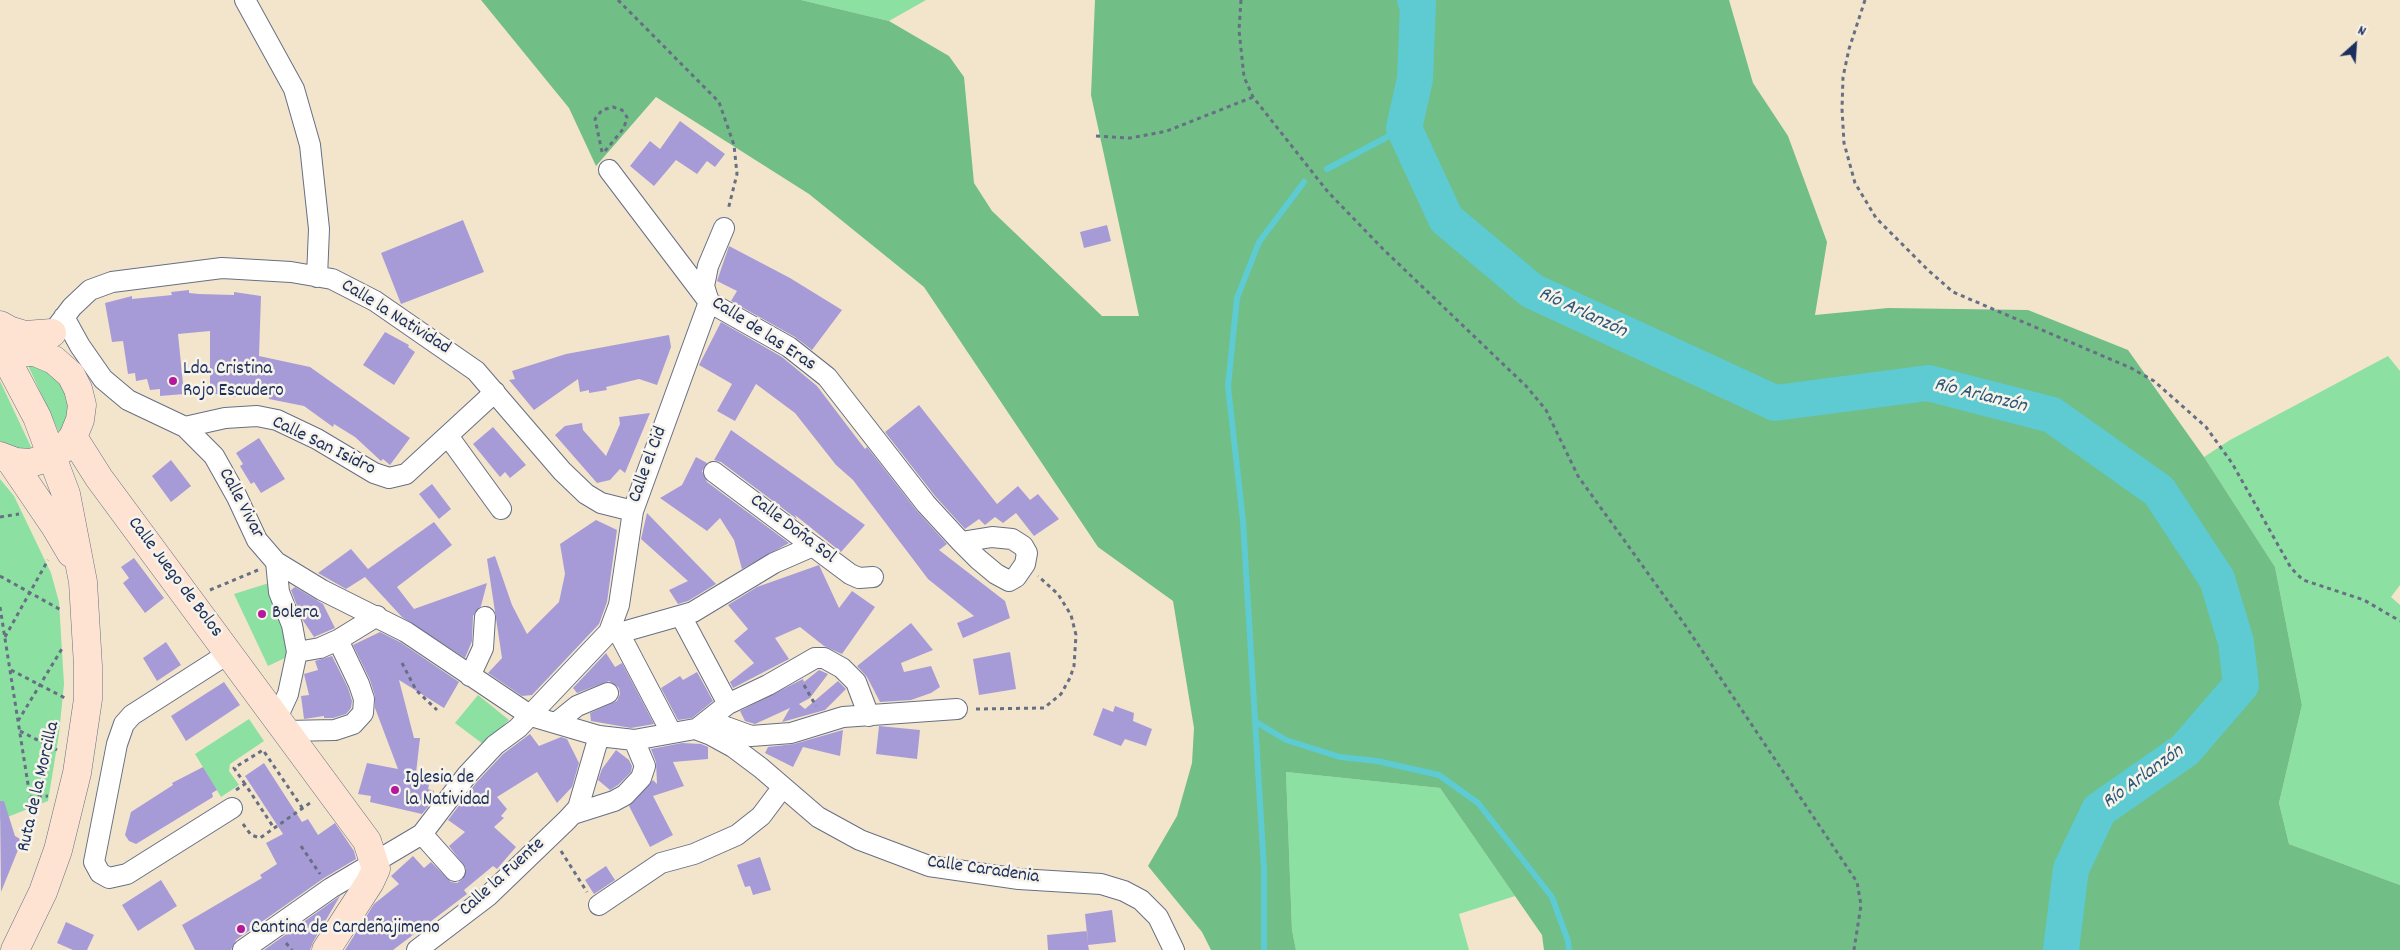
<!DOCTYPE html>
<html>
<head>
<meta charset="utf-8">
<style>
  body { margin:0 }
  #map { position:relative; width:2400px; height:950px; overflow:hidden; background:#f3e5cc; font-family:Dekko,sans-serif }
  canvas { display:block }
  .north { position:absolute; left:2330px; top:20px; width:50px; height:50px; -webkit-text-stroke:4px #f7f3e8; paint-order:stroke; rotate:26deg; font-size:14px; font-weight:700; line-height:20px; text-align:center; color:#1b2f5e }
  .north::after { content:''; display:block; margin:auto; width:18px; height:22px; background:#1b2f5e; clip-path:polygon(50% 0,100% 100%,50% 72%,0 100%) }
</style>
</head>
<body>
<div id="map">
<canvas width="2400" height="950"></canvas>
<div class="north">N</div>
</div>
<script>
const ctx = document.querySelector('canvas').getContext('2d');
ctx.lineJoin = 'round';
function fill(path, color) { ctx.fillStyle = color; ctx.fill(path, 'evenodd'); }
const poly = rows => new Path2D(rows.map(r => 'M' + r).join(''));
function stroke(path, color, width, dash) { ctx.strokeStyle = color; ctx.lineWidth = width; ctx.lineCap = dash ? 'butt' : 'round'; ctx.setLineDash(dash || []); ctx.stroke(path); }
function write(font, color, halo, rows, align = 'center') {
  ctx.font = font + ' Dekko,sans-serif'; ctx.lineWidth = 5; ctx.setLineDash([]); ctx.textBaseline = 'middle'; ctx.strokeStyle = halo; ctx.fillStyle = color; for (const [text, x, y, turn = 0] of rows) {
    ctx.save(); ctx.translate(x, y); ctx.rotate((+turn || 0) * Math.PI / 180); ctx.textAlign = isNaN(turn) ? turn : align; if (halo) ctx.strokeText(text, 0, 0); ctx.fillText(text, 0, 0); ctx.restore();
  }
}
fill(poly([
  [801,0,926,0,889,21],
  [2388,356,2400,371,2400,585,2391,597,2400,605,2400,885,2289,844,2279,803,2302,705,2275,567,2204,457,2230,440],
  [26,361,56,372,72,409,61,437],
  [0,381,32,449,20,452,0,441],
  [0,479,14,496,51,573,59,602,64,684,59,734,48,801,0,820],
  [269,583,288,634,289,656,268,666,234,594],
  [478,695,509,720,483,744,455,723],
  [249,719,264,741,230,764,229,771,239,785,221,797,195,754],
  [1286,772,1440,788,1515,896,1459,914,1469,950,1296,950,1292,930]
]), '#8ce0a1');
fill(poly([
  [481,0,801,0,889,21,949,56,964,77,974,183,992,211,1102,316,1139,316,1091,95,1095,0,1729,0,1753,83,1788,136,1827,242,1815,315,1888,308,2028,310,2128,350,2204,457,2275,567,2302,705,2279,803,2289,844,2400,885,2400,950,1544,950,1542,935,1440,788,1286,772,1292,930,1296,950,1211,950,1202,932,1148,866,1177,816,1192,763,1194,728,1173,601,1098,547,924,287,809,194,656,97,596,166,569,108]
]), '#71be87');
stroke(poly([
  [1327,169,1404,128],
  [1256,722,1286,740,1340,757,1377,761,1439,775,1478,803,1552,897,1568,941,1569,950],
  [1264,950,1264,869,1243,521,1228,386,1237,298,1259,242,1304,182]
]), '#5dcbd1', 6);
stroke(poly([
  [1415,0,1418,3,1415,79,1404,128,1446,219,1532,291,1775,403,1928,383,2052,415,2159,491,2217,579,2236,642,2241,685,2185,750,2099,810,2071,869,2061,950]
]), '#5dcbd1', 36);
fill(poly([
  [680,121,725,154,715,167,707,161,697,174,676,160,654,186,630,166,650,141,660,149],
  [463,220,484,272,401,304,381,253],
  [1107,225,1111,241,1084,248,1080,232],
  [729,246,790,278,842,310,812,350,795,337,731,301,737,291,717,281],
  [189,290,189,293,199,294,234,295,234,292,261,296,259,356,310,367,410,438,390,465,383,459,381,461,355,437,334,424,333,427,304,406,269,399,269,394,238,394,237,397,220,397,220,394,210,394,210,331,178,334,184,394,160,396,160,389,150,390,147,379,136,381,135,373,128,374,123,341,112,342,105,303,132,296,132,299,172,295,171,292],
  [721,322,782,357,817,386,865,449,867,447,917,511,947,544,939,550,1005,601,1010,618,963,638,957,623,974,616,928,579,853,480,836,465,795,413,756,384,735,421,717,411,732,384,699,365],
  [385,332,409,345,408,347,415,352,394,385,363,365],
  [669,335,671,347,657,385,639,379,606,387,607,390,589,393,589,390,580,392,578,379,534,410,509,380,515,379,512,371,566,354],
  [919,405,997,504,1018,486,1030,500,1038,494,1059,519,1034,536,1016,513,1003,523,995,517,985,525,979,519,965,529,935,496,885,432],
  [650,413,625,473,620,469,610,480,597,483,555,435,565,426,582,423,583,430,606,456,620,424,619,417],
  [493,427,526,465,510,478,505,472,500,477,473,444],
  [731,430,865,525,841,552,795,515,797,519,721,462,714,460],
  [259,438,285,479,261,493,254,482,251,484,240,466,243,464,236,453],
  [696,457,707,463,702,471,707,482,789,543,742,569,734,540,720,518,707,531,660,498,682,485],
  [171,460,191,486,171,502,152,476],
  [432,484,451,509,439,519,419,494],
  [647,513,716,584,688,601,678,604,669,590,688,581,641,539],
  [596,520,617,530,607,602,599,624,532,695,522,696,488,673,502,658,487,559,495,556,512,605,527,634,559,602,565,574,560,544],
  [434,522,452,545,397,587,414,609,487,583,481,606,473,616,472,641,465,658,402,617,365,577,346,589,318,573,351,549,368,569],
  [134,558,164,598,145,613,123,583,129,578,121,567],
  [819,565,839,608,852,591,875,607,842,654,824,646,800,627,775,638,789,659,733,688,730,682,754,663,734,641,748,629,728,605,757,587],
  [295,587,323,604,335,628,314,637,302,619,291,590],
  [911,623,933,650,901,663,904,672,931,666,940,687,931,693,911,700,880,702,867,677,857,666],
  [380,632,400,642,459,682,444,708,399,680,414,738,420,738,416,773,431,776,428,789,434,791,432,802,422,814,370,802,371,796,358,794,367,763,398,769,375,708,375,696,370,680,353,645],
  [166,642,181,665,157,681,143,658],
  [1010,652,1016,689,979,695,973,659],
  [606,653,615,667,622,663,654,724,631,728,591,721,590,713,617,701,620,694,619,688,609,681,577,693,573,688],
  [332,656,348,688,352,701,351,708,346,714,333,718,324,718,324,716,304,719,301,696,309,695,304,674,318,670,315,661],
  [819,670,828,674,810,698,799,704,805,709,838,681,846,689,825,710,782,722,790,708,755,724,745,721,740,711,803,679,804,682],
  [697,672,713,701,692,718,678,720,661,688,680,676,683,680],
  [224,682,240,705,186,741,171,716],
  [1115,706,1134,713,1133,721,1152,729,1146,746,1125,739,1121,746,1093,735,1103,708,1113,712],
  [879,726,920,730,917,759,876,754],
  [843,730,840,756,803,747,793,767,765,753,768,747,794,744],
  [530,734,539,746,561,737,567,739,579,763,572,787,557,803,537,772,497,797,507,809,501,816,504,818,494,827,516,847,497,869,493,866,464,890,467,894,393,950,345,950,374,904,399,884,391,876,413,856,424,868,431,862,451,882,457,883,463,879,466,868,449,846,465,832,448,820,476,783,503,754],
  [682,743,701,744,708,747,708,759,673,762,684,786,653,796,673,835,650,847,629,806,653,780,657,784,656,762,651,749],
  [616,750,629,760,632,766,631,772,618,785,610,790,598,780,602,769],
  [264,763,302,822,308,819,318,835,335,823,354,851,356,859,324,878,236,940,231,950,195,950,182,925,262,878,260,875,277,864,266,843,283,834,245,776],
  [203,767,217,790,212,793,213,797,136,844,129,841,125,835,131,812,173,785,172,783],
  [0,801,4,801,15,836,22,840,1,892],
  [760,857,771,890,753,895,750,886,745,887,737,865],
  [606,866,615,880,594,894,585,880],
  [161,880,177,906,138,931,122,905],
  [340,896,313,942,310,950,264,950],
  [1112,910,1116,942,1088,945,1089,950,1048,950,1047,935,1087,931,1088,944,1085,914],
  [66,922,94,935,87,950,73,950,57,943]
]), '#a79bd7');
const street = poly([
  [245,0,294,89,310,145,319,229,317,277],
  [609,170,709,302,789,347,827,377,926,504,961,542,978,559,996,574,1009,581,1016,577,1025,564,1027,553,1023,546,1012,539,992,537,961,542],
  [709,302,704,286,708,266,724,228],
  [64,317,80,346,103,379,128,400,185,427,214,456,237,497,257,540,276,562,322,590,406,632,531,716,599,736,634,740,695,729,711,735,733,747,761,768,818,817,860,840,929,866,1019,879,1101,884,1124,891,1141,900,1158,917,1174,950],
  [56,328,72,307,90,290,112,282,222,268,291,272,332,279,375,301,476,371,562,471,586,494,601,503,633,511],
  [185,427,225,418,257,416,277,420,317,439,374,473,389,478,406,474,495,392],
  [448,436,501,509],
  [714,472,850,574,859,578,873,577],
  [276,562,279,592,292,625,297,652,288,694,277,718],
  [681,616,728,704],
  [609,632,619,633,693,612,774,563,813,546],
  [619,633,671,732],
  [297,652,320,648,338,640,377,616],
  [229,653,132,715,124,724,117,744,94,862,100,873,109,878,127,874,232,808],
  [470,676,483,648,485,617],
  [556,723,577,706,608,693],
  [699,727,728,704,768,685,815,658,824,658,842,668,856,682,869,716],
  [697,729,718,724,751,736,791,733,843,717,957,709],
  [287,731,335,730,353,724,363,713,364,699,359,684,338,640],
  [573,814,614,801,625,795,641,778,645,766,634,740],
  [422,834,455,871],
  [599,905,661,863,694,854,737,835,761,816,782,788],
  [243,950,331,888,422,834,467,775,495,745,518,728,609,632,619,605,633,511,709,302],
  [417,950,488,896,567,820,578,808,599,736]
]);
const secondary = poly([
  [0,325,9,330,25,335,52,333],
  [0,347,37,417,66,494,83,582,88,666,88,699,77,773,58,850,43,892,15,950],
  [0,359,6,356,28,352,35,352,54,360,71,375,78,389,82,405,80,420,73,437,63,449,52,456,31,463,16,462,0,456],
  [73,437,99,478,367,841,376,869,370,882,326,950],
  [10,460,55,526,71,553]
]);
stroke(street, '#676f84', 22);
stroke(secondary, '#676f84', 29);
stroke(poly([
  [618,0,719,102,734,145,737,174,728,210],
  [1241,0,1239,30,1244,77,1253,97,1328,192,1383,249,1527,387,1546,410,1578,476,1685,625,1857,882,1861,905,1854,950],
  [1865,0,1849,49,1843,77,1842,109,1844,143,1855,183,1876,218,1929,271,1953,292,2131,368,2154,381,2206,427,2232,463,2291,568,2303,580,2364,600,2400,621],
  [1096,136,1130,138,1167,131,1253,97],
  [602,152,595,119,602,110,613,107,622,110,627,117,624,128,605,151],
  [0,517,19,514],
  [0,576,61,610],
  [210,590,258,570],
  [0,607,30,797,48,796],
  [5,637,48,560],
  [402,663,416,690,437,710],
  [11,670,65,698],
  [804,685,816,706],
  [976,709,1044,708,1061,694,1070,678,1074,666,1076,635,1071,615,1058,594,1038,576],
  [18,721,63,647],
  [20,731,57,750],
  [245,784,234,768,263,750,303,809],
  [236,790,245,784,274,828],
  [243,824,251,835,260,838,310,803],
  [301,846,320,874],
  [561,851,587,892],
  [286,943,292,950]
]), '#676f84', 3, [4, 4]);
stroke(street, '#fff', 20);
stroke(secondary, '#fee3d2', 28);
for (const [x, y, r, color] of [
  [173,381,5,"#b5179e"],
  [262,614,5,"#b5179e"],
  [395,790,5,"#b5179e"],
  [241,929,5,"#b5179e"]
]) { const dot = new Path2D(); dot.arc(x, y, r, 0, 2 * Math.PI); ctx.fillStyle = color; ctx.fill(dot); stroke(dot, '#f7f3e8', 2); }
write('19px', '#1b2f5e', '#f7f3e8', [
  ["Calle la Natividad",395,318,32],
  ["Calle de las Eras",763,335,33],
  ["Calle San Isidro",323,447,26],
  ["Calle el Cid",649,465,-70],
  ["Calle Vivar",240,504,62],
  ["Calle Doña Sol",792,530,37],
  ["Calle Juego de Bolos",174,578,53],
  ["Ruta de la Morcilla",40,787,-77],
  ["Calle Caradenia",983,871,8],
  ["Calle la Fuente",503,878,-42]
]);
write('19px', '#1b2f5e', '#f7f3e8', [
  ["Lda. Cristina",183,370],
  ["Rojo Escudero",183,392],
  ["Bolera",272,614],
  ["Iglesia de",405,779],
  ["la Natividad",405,801],
  ["Cantina de Cardeñajimeno",251,929]
], 'left');
write('italic 20px', '#2c567b', '#f7f3e8', [
  ["Río Arlanzón",1582,314,25],
  ["Río Arlanzón",1980,397,14],
  ["Río Arlanzón",2144,778,-36]
]);
</script>
</body>
</html>
